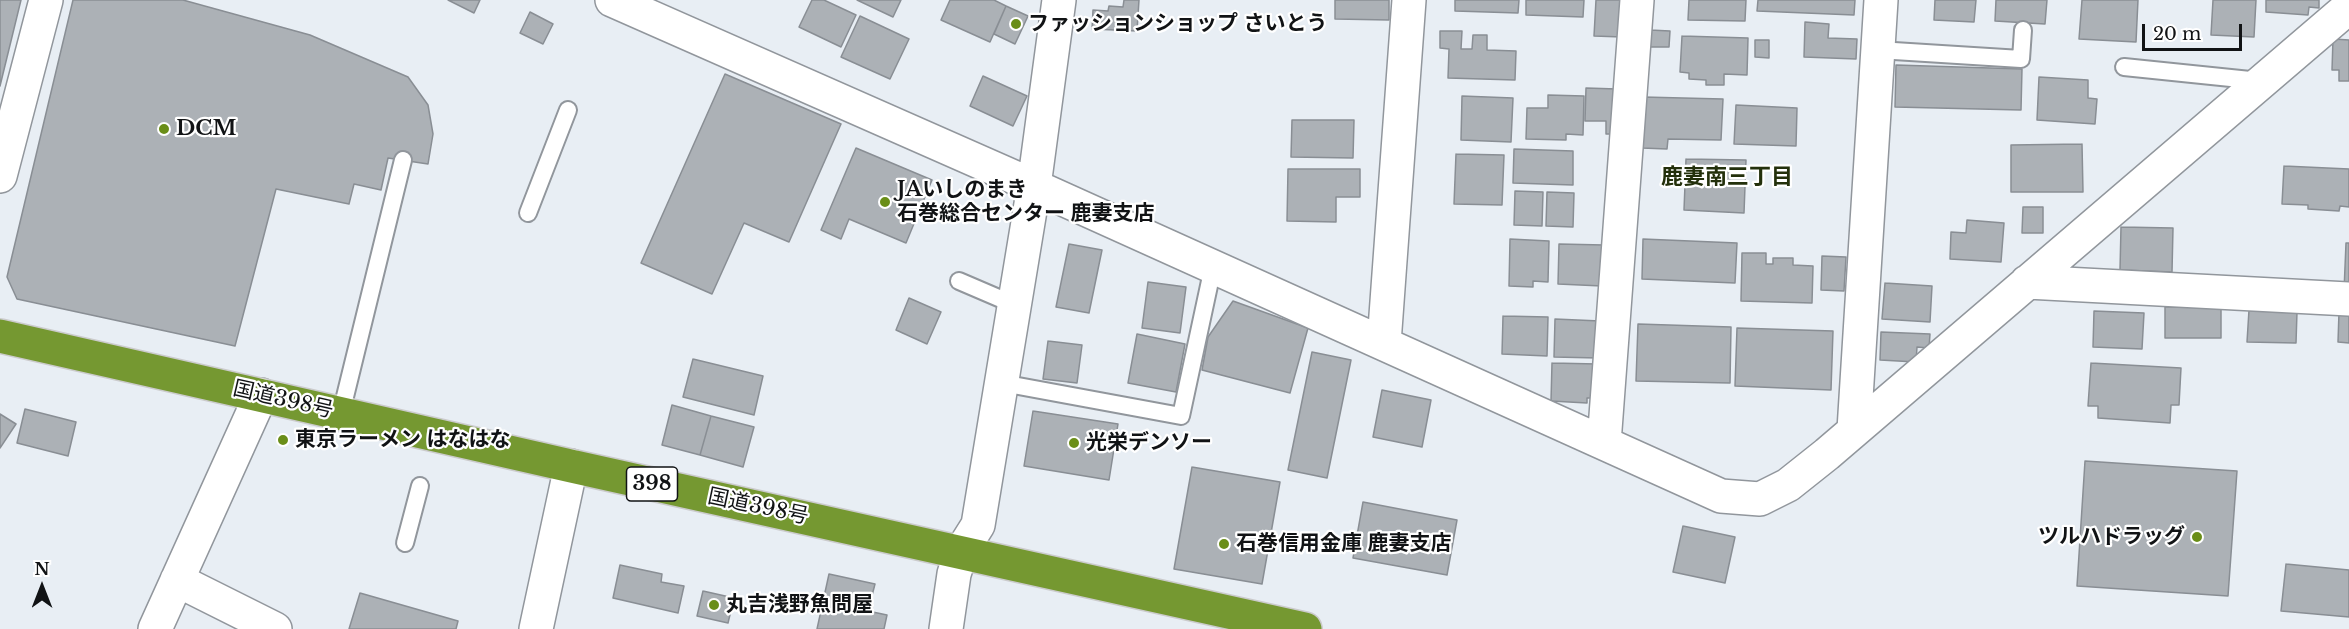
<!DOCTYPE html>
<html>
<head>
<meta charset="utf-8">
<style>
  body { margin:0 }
  #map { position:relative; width:2349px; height:629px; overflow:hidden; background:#e8eef4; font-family:"Libre Baskerville",serif }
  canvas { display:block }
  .north { position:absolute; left:12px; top:557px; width:60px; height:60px; -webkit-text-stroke:4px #fff; paint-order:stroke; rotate:0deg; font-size:16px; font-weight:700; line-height:24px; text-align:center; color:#111315 }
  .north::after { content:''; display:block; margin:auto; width:21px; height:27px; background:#111315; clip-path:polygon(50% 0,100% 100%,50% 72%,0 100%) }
  .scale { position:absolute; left:2142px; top:24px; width:100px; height:27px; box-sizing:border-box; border:3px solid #111315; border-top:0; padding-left:8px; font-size:18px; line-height:21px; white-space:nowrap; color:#111315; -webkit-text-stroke:4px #fff; paint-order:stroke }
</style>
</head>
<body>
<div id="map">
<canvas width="2349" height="629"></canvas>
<div class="north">N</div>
<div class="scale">20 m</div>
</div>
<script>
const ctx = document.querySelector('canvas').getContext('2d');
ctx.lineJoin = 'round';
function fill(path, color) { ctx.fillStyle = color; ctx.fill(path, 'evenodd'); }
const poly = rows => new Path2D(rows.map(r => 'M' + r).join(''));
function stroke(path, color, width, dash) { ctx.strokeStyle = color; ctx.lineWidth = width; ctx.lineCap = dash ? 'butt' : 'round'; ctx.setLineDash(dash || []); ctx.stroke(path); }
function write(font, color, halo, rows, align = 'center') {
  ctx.font = font + ' "Libre Baskerville","Noto Sans JP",serif'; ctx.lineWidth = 4.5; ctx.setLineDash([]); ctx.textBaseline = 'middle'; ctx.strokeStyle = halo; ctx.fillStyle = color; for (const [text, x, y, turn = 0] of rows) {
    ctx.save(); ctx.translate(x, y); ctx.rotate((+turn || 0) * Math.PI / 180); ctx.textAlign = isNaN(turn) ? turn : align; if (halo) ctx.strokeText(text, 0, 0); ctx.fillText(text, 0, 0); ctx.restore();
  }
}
const building = poly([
  [0,0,21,0,0,86,0,0],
  [73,0,183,0,310,35,408,77,428,105,433,134,428,164,388,158,381,190,354,184,349,204,276,189,235,346,17,299,7,277,73,0],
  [448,0,480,0,474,13,448,0],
  [812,0,824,0,856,15,841,47,799,27,812,0],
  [857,0,901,0,893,17,857,0],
  [950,0,994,0,1006,6,990,42,941,20,950,0],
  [1124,0,1139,0,1137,31,1092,29,1093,10,1108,11,1109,6,1123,7,1124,0],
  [1335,0,1389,0,1389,20,1335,19,1335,0],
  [1455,0,1519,0,1518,13,1455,11,1455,0],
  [1526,0,1584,0,1583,17,1526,15,1526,0],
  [1596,0,1623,0,1622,37,1594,36,1596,0],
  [1689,0,1746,0,1745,21,1688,20,1689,0],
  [1758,0,1855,0,1854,15,1757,11,1758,0],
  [1935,0,1976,0,1974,22,1934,20,1935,0],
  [1996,0,2047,0,2045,24,1995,21,1996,0],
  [2082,0,2138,0,2136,42,2079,39,2082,0],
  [2213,0,2256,0,2254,37,2211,35,2213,0],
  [2266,0,2319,0,2319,8,2309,7,2308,15,2266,12,2266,0],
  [1006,6,1028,16,1015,44,994,34,1006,6],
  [530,12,553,24,543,44,520,33,530,12],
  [860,16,909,39,890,79,841,57,860,16],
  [1805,22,1829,24,1828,38,1857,39,1856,59,1804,57,1805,22],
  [1650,30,1670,31,1669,47,1649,47,1650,30],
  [1440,31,1462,31,1461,49,1472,49,1473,35,1487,35,1487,50,1516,51,1515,80,1448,78,1449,49,1440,48,1440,31],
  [1682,36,1748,38,1747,75,1724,74,1724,85,1706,85,1706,80,1689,79,1689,73,1680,72,1682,36],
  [2333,39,2349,40,2349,81,2339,81,2339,70,2332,70,2333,39],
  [1755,40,1769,40,1769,58,1755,57,1755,40],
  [1896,65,2022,69,2021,110,1895,107,1896,65],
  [725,74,841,124,789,242,744,223,712,294,641,263,725,74],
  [983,76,1027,96,1013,126,970,106,983,76],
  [2039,77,2088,80,2088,98,2097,99,2095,124,2037,120,2039,77],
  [1586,88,1617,89,1615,134,1606,134,1606,121,1585,121,1586,88],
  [1548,95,1584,96,1583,135,1566,134,1566,140,1526,139,1527,108,1548,108,1548,95],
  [1462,96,1513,98,1511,142,1461,140,1462,96],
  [1643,97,1723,99,1721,140,1668,139,1667,149,1642,148,1643,97],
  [1736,105,1797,108,1796,146,1734,144,1736,105],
  [1292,120,1354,120,1353,158,1291,157,1292,120],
  [2082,144,2083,192,2011,192,2011,145,2082,144],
  [856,148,932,180,906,243,849,219,841,239,821,230,856,148],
  [1514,149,1573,151,1573,185,1513,183,1514,149],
  [1456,154,1504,155,1502,205,1454,204,1456,154],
  [1686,159,1746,160,1744,213,1684,210,1686,159],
  [2284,166,2349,169,2349,207,2340,206,2339,211,2308,209,2308,205,2282,204,2284,166],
  [1288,169,1360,169,1360,197,1336,197,1336,222,1287,221,1288,169],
  [1515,191,1543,192,1542,226,1514,225,1515,191],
  [1547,192,1574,193,1573,227,1546,226,1547,192],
  [2023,207,2043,207,2043,233,2022,233,2023,207],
  [1967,220,2004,223,2001,262,1950,259,1951,232,1966,233,1967,220],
  [2121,227,2173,228,2172,272,2120,270,2121,227],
  [1510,239,1549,241,1548,282,1533,281,1533,287,1509,286,1510,239],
  [1643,239,1737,243,1735,283,1642,279,1643,239],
  [2346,243,2349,243,2349,291,2344,291,2346,243],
  [1069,244,1102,250,1089,313,1056,307,1069,244],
  [1559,244,1604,245,1602,286,1558,284,1559,244],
  [1742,253,1766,253,1766,264,1773,264,1773,258,1793,258,1793,265,1813,266,1812,303,1741,301,1742,253],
  [1822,256,1846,257,1844,291,1821,290,1822,256],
  [1148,282,1186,287,1180,333,1142,328,1148,282],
  [1885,283,1932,286,1930,322,1882,319,1885,283],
  [909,298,941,312,927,344,896,330,909,298],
  [1233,301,1308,328,1290,393,1202,370,1208,337,1233,301],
  [2165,307,2221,307,2221,338,2165,338,2165,307],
  [2249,310,2297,312,2296,343,2247,342,2249,310],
  [2094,311,2144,313,2142,349,2093,347,2094,311],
  [2339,312,2349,313,2349,343,2338,342,2339,312],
  [1503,316,1548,317,1547,356,1502,354,1503,316],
  [1555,319,1600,321,1598,358,1554,357,1555,319],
  [1638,324,1731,327,1730,383,1636,381,1638,324],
  [1737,328,1833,331,1831,390,1735,386,1737,328],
  [1881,332,1930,334,1929,348,1917,347,1916,362,1880,360,1881,332],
  [1137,334,1185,344,1176,392,1128,383,1137,334],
  [1048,341,1082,345,1077,383,1043,379,1048,341],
  [1312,352,1351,360,1327,478,1288,470,1312,352],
  [693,359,763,376,754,415,683,397,693,359],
  [1552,363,1597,364,1597,398,1587,398,1587,403,1551,401,1552,363],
  [2091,363,2181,368,2179,405,2171,405,2170,423,2098,418,2098,406,2088,406,2091,363],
  [1382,390,1431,400,1422,447,1373,437,1382,390],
  [672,405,711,416,700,455,662,445,672,405],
  [25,409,76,422,68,456,17,443,25,409],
  [1033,411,1118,424,1109,480,1024,466,1033,411],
  [0,414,16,424,0,448,0,414],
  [711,416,754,427,743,467,700,455,711,416],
  [2085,461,2237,471,2228,596,2077,586,2085,461],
  [1192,467,1280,482,1262,584,1174,569,1192,467],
  [1363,502,1457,520,1447,575,1353,558,1363,502],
  [1683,526,1735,537,1725,583,1673,572,1683,526],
  [2286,564,2349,570,2349,617,2281,611,2286,564],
  [620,565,662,574,661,582,684,586,678,613,613,598,620,565],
  [829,574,875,584,868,611,887,615,884,629,817,629,829,574],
  [703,591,734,598,728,623,697,616,703,591],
  [360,593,458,621,456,629,349,629,360,593]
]);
fill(building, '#acb1b6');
stroke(building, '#898e94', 1.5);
const lane = poly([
  [1878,50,2021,59,2023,30],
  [2124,67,2260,81],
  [528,213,568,110],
  [959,281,1015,305],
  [1002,383,1181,416,1213,267],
  [341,413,403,160],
  [405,543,420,486]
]);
const street = poly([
  [612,0,1034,186,1721,496,1760,499,1788,485,1827,454,2349,7],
  [0,176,46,0],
  [2027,282,2349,299],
  [1384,343,1409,0],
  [1854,430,1881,0],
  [1604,443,1637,0],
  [177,580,275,629],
  [155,629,261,395],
  [536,629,571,466],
  [946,629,954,574,961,552,978,525,1034,186,1059,0]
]);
const highway = poly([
  [0,336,571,466,1305,629]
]);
stroke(lane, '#91969c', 20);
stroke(street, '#91969c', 36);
stroke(highway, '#cbcbcc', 36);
stroke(lane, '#fff', 16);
stroke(street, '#fff', 33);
stroke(highway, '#759831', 33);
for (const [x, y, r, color] of [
  [1016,24,6,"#6a8e18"],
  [164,129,6,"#6a8e18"],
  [885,202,6,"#6a8e18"],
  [283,440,6,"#6a8e18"],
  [1074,443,6,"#6a8e18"],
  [2197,537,6,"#6a8e18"],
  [1224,544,6,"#6a8e18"],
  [714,605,6,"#6a8e18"]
]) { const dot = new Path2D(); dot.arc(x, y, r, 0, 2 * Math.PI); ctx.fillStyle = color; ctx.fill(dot); stroke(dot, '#fff', 2); }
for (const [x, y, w] of [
  [652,484,51]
]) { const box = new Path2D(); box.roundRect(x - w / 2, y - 17, w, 34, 4.5); ctx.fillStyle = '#fff'; ctx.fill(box); stroke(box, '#111315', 1.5); }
write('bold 20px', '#111315', null, [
  ["398",652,484]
]);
write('bold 21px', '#111315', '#fff', [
  ["ファッションショップ さいとう",1028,24],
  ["DCM",176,129],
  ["JAいしのまき",897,190],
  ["石巻総合センター 鹿妻支店",897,214],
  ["東京ラーメン はなはな",295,440],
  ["光栄デンソー",1086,443],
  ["ツルハドラッグ",2185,537,"right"],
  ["石巻信用金庫 鹿妻支店",1236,544],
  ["丸吉浅野魚問屋",726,605]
], 'left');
write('21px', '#111315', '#fff', [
  ["国道398号",283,400,13],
  ["国道398号",758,507,12]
]);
write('bold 22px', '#23300b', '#fff', [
  ["鹿妻南三丁目",1727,178]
]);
</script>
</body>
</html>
